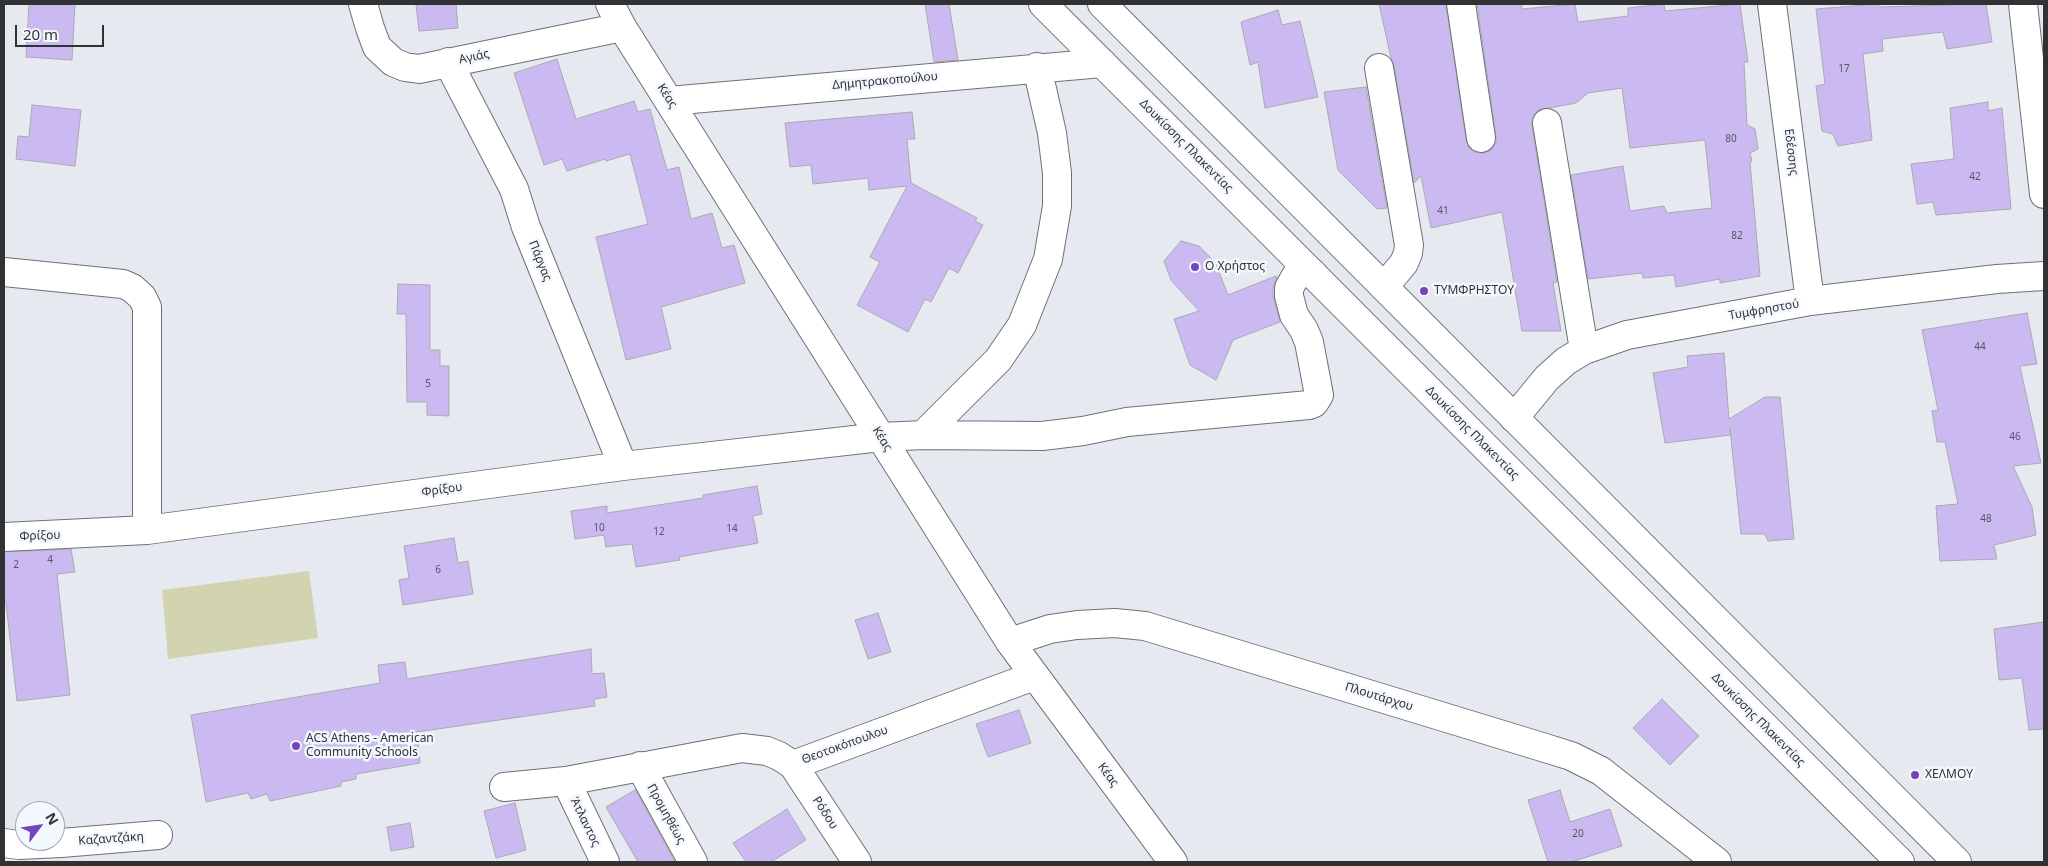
<!DOCTYPE html>
<html>
<head>
<meta charset="utf-8">
<style>
  body { margin:0 }
  #map { position:relative; width:2048px; height:866px; overflow:hidden; background:#e6eaf0; font-family:"Noto Sans",sans-serif }
  canvas { display:block }
  .frame { position:absolute; inset:0; border:5px solid #303234; pointer-events:none }
  .north { position:absolute; left:15px; top:801px; width:50px; height:50px; box-sizing:border-box; background:#f3f7fe; border:1px solid #a5a8ad; border-radius:50%; rotate:59deg; font-size:14px; font-weight:700; line-height:20px; text-align:center; color:#303234 }
  .north::after { content:''; display:block; margin:auto; width:18px; height:22px; background:#7544bb; clip-path:polygon(50% 0,100% 100%,50% 72%,0 100%) }
  .scale { position:absolute; left:15px; top:25px; width:89px; height:22px; box-sizing:border-box; border:2px solid #303234; border-top:0; padding-left:6px; font-size:15px; line-height:18px; white-space:nowrap; color:#303234; -webkit-text-stroke:4px #f3f7fe; paint-order:stroke }
</style>
</head>
<body>
<div id="map">
<canvas width="2048" height="866"></canvas>
<div class="frame"></div>
<div class="north">N</div>
<div class="scale">20 m</div>
</div>
<script>
const ctx = document.querySelector('canvas').getContext('2d');
ctx.lineJoin = 'round';
function fill(path, color) { ctx.fillStyle = color; ctx.fill(path, 'evenodd'); }
const poly = rows => new Path2D(rows.map(r => 'M' + r).join(''));
function stroke(path, color, width, dash) { ctx.strokeStyle = color; ctx.lineWidth = width; ctx.lineCap = dash ? 'butt' : 'round'; ctx.setLineDash(dash || []); ctx.stroke(path); }
function write(font, color, halo, rows, align = 'center') {
  ctx.font = font + ' "Noto Sans",sans-serif'; ctx.lineWidth = 5; ctx.setLineDash([]); ctx.textBaseline = 'middle'; ctx.strokeStyle = halo; ctx.fillStyle = color; for (const [text, x, y, turn = 0] of rows) {
    ctx.save(); ctx.translate(x, y); ctx.rotate((+turn || 0) * Math.PI / 180); ctx.textAlign = isNaN(turn) ? turn : align; if (halo) ctx.strokeText(text, 0, 0); ctx.fillText(text, 0, 0); ctx.restore();
  }
}
fill(poly([
  [309,571,318,638,168,659,162,590]
]), '#d1d4ae');
const building = poly([
  [29,4,75,4,72,60,26,57,29,4],
  [416,4,456,4,458,28,419,31,416,4],
  [925,4,949,4,958,60,934,62,925,4],
  [1379,4,1446,4,1466,140,1469,148,1475,152,1483,153,1491,150,1496,143,1496,136,1477,4,1521,4,1522,9,1575,4,1578,22,1628,16,1628,8,1664,4,1665,11,1740,4,1748,62,1744,62,1747,125,1755,129,1758,149,1750,153,1752,161,1750,162,1760,276,1720,283,1720,279,1676,287,1674,275,1643,278,1642,273,1588,279,1571,175,1623,166,1630,211,1664,206,1667,213,1712,208,1705,140,1630,148,1622,88,1588,93,1576,103,1538,110,1532,118,1532,126,1557,282,1553,283,1561,331,1522,331,1502,212,1431,228,1421,176,1414,183,1394,65,1391,58,1379,4],
  [1878,4,1879,7,1986,4,1992,42,1947,49,1943,32,1882,39,1883,51,1863,54,1872,140,1838,146,1833,134,1822,131,1816,86,1825,84,1816,9,1878,4],
  [1278,10,1282,25,1300,21,1318,97,1265,108,1258,62,1250,65,1241,22,1278,10],
  [557,59,576,119,634,101,638,112,650,109,667,170,679,167,691,219,712,213,722,248,734,245,745,283,661,307,671,349,626,360,596,237,648,224,630,154,606,161,605,159,567,171,562,159,544,165,514,73,557,59],
  [1366,87,1387,208,1377,209,1338,170,1324,92,1366,87],
  [1988,102,1988,111,2002,108,2011,209,1936,215,1933,202,1917,204,1911,164,1954,159,1950,108,1988,102],
  [32,105,81,110,75,166,16,159,18,136,29,137,32,105],
  [912,112,915,139,907,139,911,183,977,218,975,221,983,225,958,273,949,268,931,302,925,299,908,332,857,305,880,262,870,257,907,186,869,190,868,178,813,184,811,165,790,167,785,123,912,112],
  [1181,241,1199,246,1215,262,1228,295,1276,276,1277,278,1273,288,1273,296,1280,322,1233,340,1216,380,1190,365,1174,319,1199,311,1171,280,1164,261,1181,241],
  [398,284,430,285,430,350,440,350,440,366,449,366,449,416,427,415,427,402,407,402,406,314,397,314,398,284],
  [2027,313,2037,364,2020,366,2041,463,2013,466,2032,507,2036,535,1994,545,1997,559,1940,561,1936,506,1958,504,1945,442,1937,442,1932,411,1938,410,1922,330,2027,313],
  [1724,353,1729,419,1765,397,1780,397,1794,539,1768,541,1765,534,1741,534,1730,429,1731,435,1665,443,1653,373,1688,367,1687,356,1724,353],
  [757,486,762,514,753,516,758,543,679,557,680,560,636,567,632,544,606,547,604,535,575,539,571,511,607,506,607,513,703,498,703,495,757,486],
  [454,538,458,563,468,561,473,594,403,605,399,580,409,578,404,546,454,538],
  [71,549,75,572,57,574,70,695,17,701,6,603,4,603,4,552,71,549],
  [878,613,891,652,868,659,855,620,878,613],
  [2044,622,2044,729,2029,730,2022,678,1999,680,1994,629,2044,622],
  [591,649,592,674,604,673,607,697,594,699,595,706,417,732,420,763,356,774,356,779,341,782,341,786,270,801,267,794,251,799,248,793,206,802,191,715,380,683,378,665,405,662,407,679,591,649],
  [1662,699,1699,736,1670,765,1633,728,1662,699],
  [1019,710,1031,743,988,757,976,724,1019,710],
  [635,790,639,796,675,862,638,862,606,807,635,790],
  [1560,790,1570,822,1610,809,1622,846,1571,862,1548,862,1528,800,1560,790],
  [515,803,526,850,496,858,484,811,515,803],
  [787,809,806,840,771,862,746,862,733,843,787,809],
  [410,823,414,847,391,851,387,827,410,823]
]);
fill(building, '#cbbaf1');
stroke(building, '#aba9b0', 1);
const minor = poly([
  [363,4,370,28,377,47,393,62,405,67,419,69,622,27],
  [610,4,622,27,1010,642,1173,862],
  [1461,4,1481,138],
  [1772,4,1810,301],
  [2023,4,2044,194],
  [448,62,514,189,526,227,623,466],
  [1379,68,1409,245,1408,253,1404,263,1384,287],
  [669,101,1102,63],
  [1547,123,1584,350],
  [4,272,123,284,132,288,142,297,147,307,147,530],
  [1514,418,1547,378,1566,361,1584,350,1627,335,1810,301,1997,279,2044,276],
  [923,435,998,360,1022,325,1048,259,1057,206,1057,173,1052,133,1037,67],
  [4,537,147,530,623,466,881,437,923,435,1042,436,1083,431,1127,422,1309,405,1314,403,1319,395,1309,342,1304,330,1294,315,1289,296,1289,288,1297,274,1306,268,1313,274],
  [1010,642,1050,629,1077,625,1115,623,1145,626,1542,747,1571,756,1601,771,1717,862],
  [793,765,857,862],
  [640,766,693,862],
  [566,781,605,862],
  [504,787,566,781,742,748,767,751,779,756,793,765,1034,676],
  [4,843,19,845,61,843,158,835]
]);
const major = poly([
  [1043,4,1900,862],
  [1102,4,1957,862]
]);
stroke(minor, '#6d7177', 30);
stroke(major, '#6d7177', 30);
stroke(minor, '#fff', 28);
stroke(major, '#fff', 28);
for (const [x, y, r, color] of [
  [1195,267,5,"#7544bb"],
  [1424,291,5,"#7544bb"],
  [296,746,5,"#7544bb"],
  [1915,775,5,"#7544bb"]
]) { const dot = new Path2D(); dot.arc(x, y, r, 0, 2 * Math.PI); ctx.fillStyle = color; ctx.fill(dot); stroke(dot, '#f3f7fe', 2); }
write('10px', '#575463', null, [
  ["17",1844,69],
  ["80",1731,139],
  ["42",1975,177],
  ["41",1443,211],
  ["82",1737,236],
  ["44",1980,347],
  ["5",428,384],
  ["46",2015,437],
  ["48",1986,519],
  ["10",599,528],
  ["14",732,529],
  ["12",659,532],
  ["4",50,560],
  ["2",16,565],
  ["6",438,570],
  ["20",1578,834]
]);
write('12px', '#303234', '#f3f7fe', [
  ["Αγιάς",474,57,-12],
  ["Δημητρακοπούλου",885,81,-5],
  ["Κέας",667,96,57],
  ["Δουκίσσης Πλακεντίας",1186,146,45],
  ["Εδέσσης",1791,152,83],
  ["Πάργας",540,261,68],
  ["Τυμφρηστού",1764,310,-10],
  ["Δουκίσσης Πλακεντίας",1472,433,45],
  ["Κέας",882,439,58],
  ["Φρίξου",442,490,-8],
  ["Φρίξου",40,536,-2],
  ["Πλουτάρχου",1379,697,17],
  ["Δουκίσσης Πλακεντίας",1758,720,45],
  ["Θεοτοκόπουλου",845,745,-20],
  ["Κέας",1108,775,53],
  ["Ρόδου",825,813,57],
  ["Προμηθέως",666,814,61],
  ["Άτλαντος",585,822,64],
  ["Καζαντζάκη",111,839,-4]
]);
write('12px', '#303234', '#f3f7fe', [
  ["Ο Χρήστος",1205,267],
  ["ΤΥΜΦΡΗΣΤΟΥ",1434,291],
  ["ACS Athens - American",306,739],
  ["Community Schools",306,753],
  ["ΧΕΛΜΟΥ",1925,775]
], 'left');
</script>
</body>
</html>
